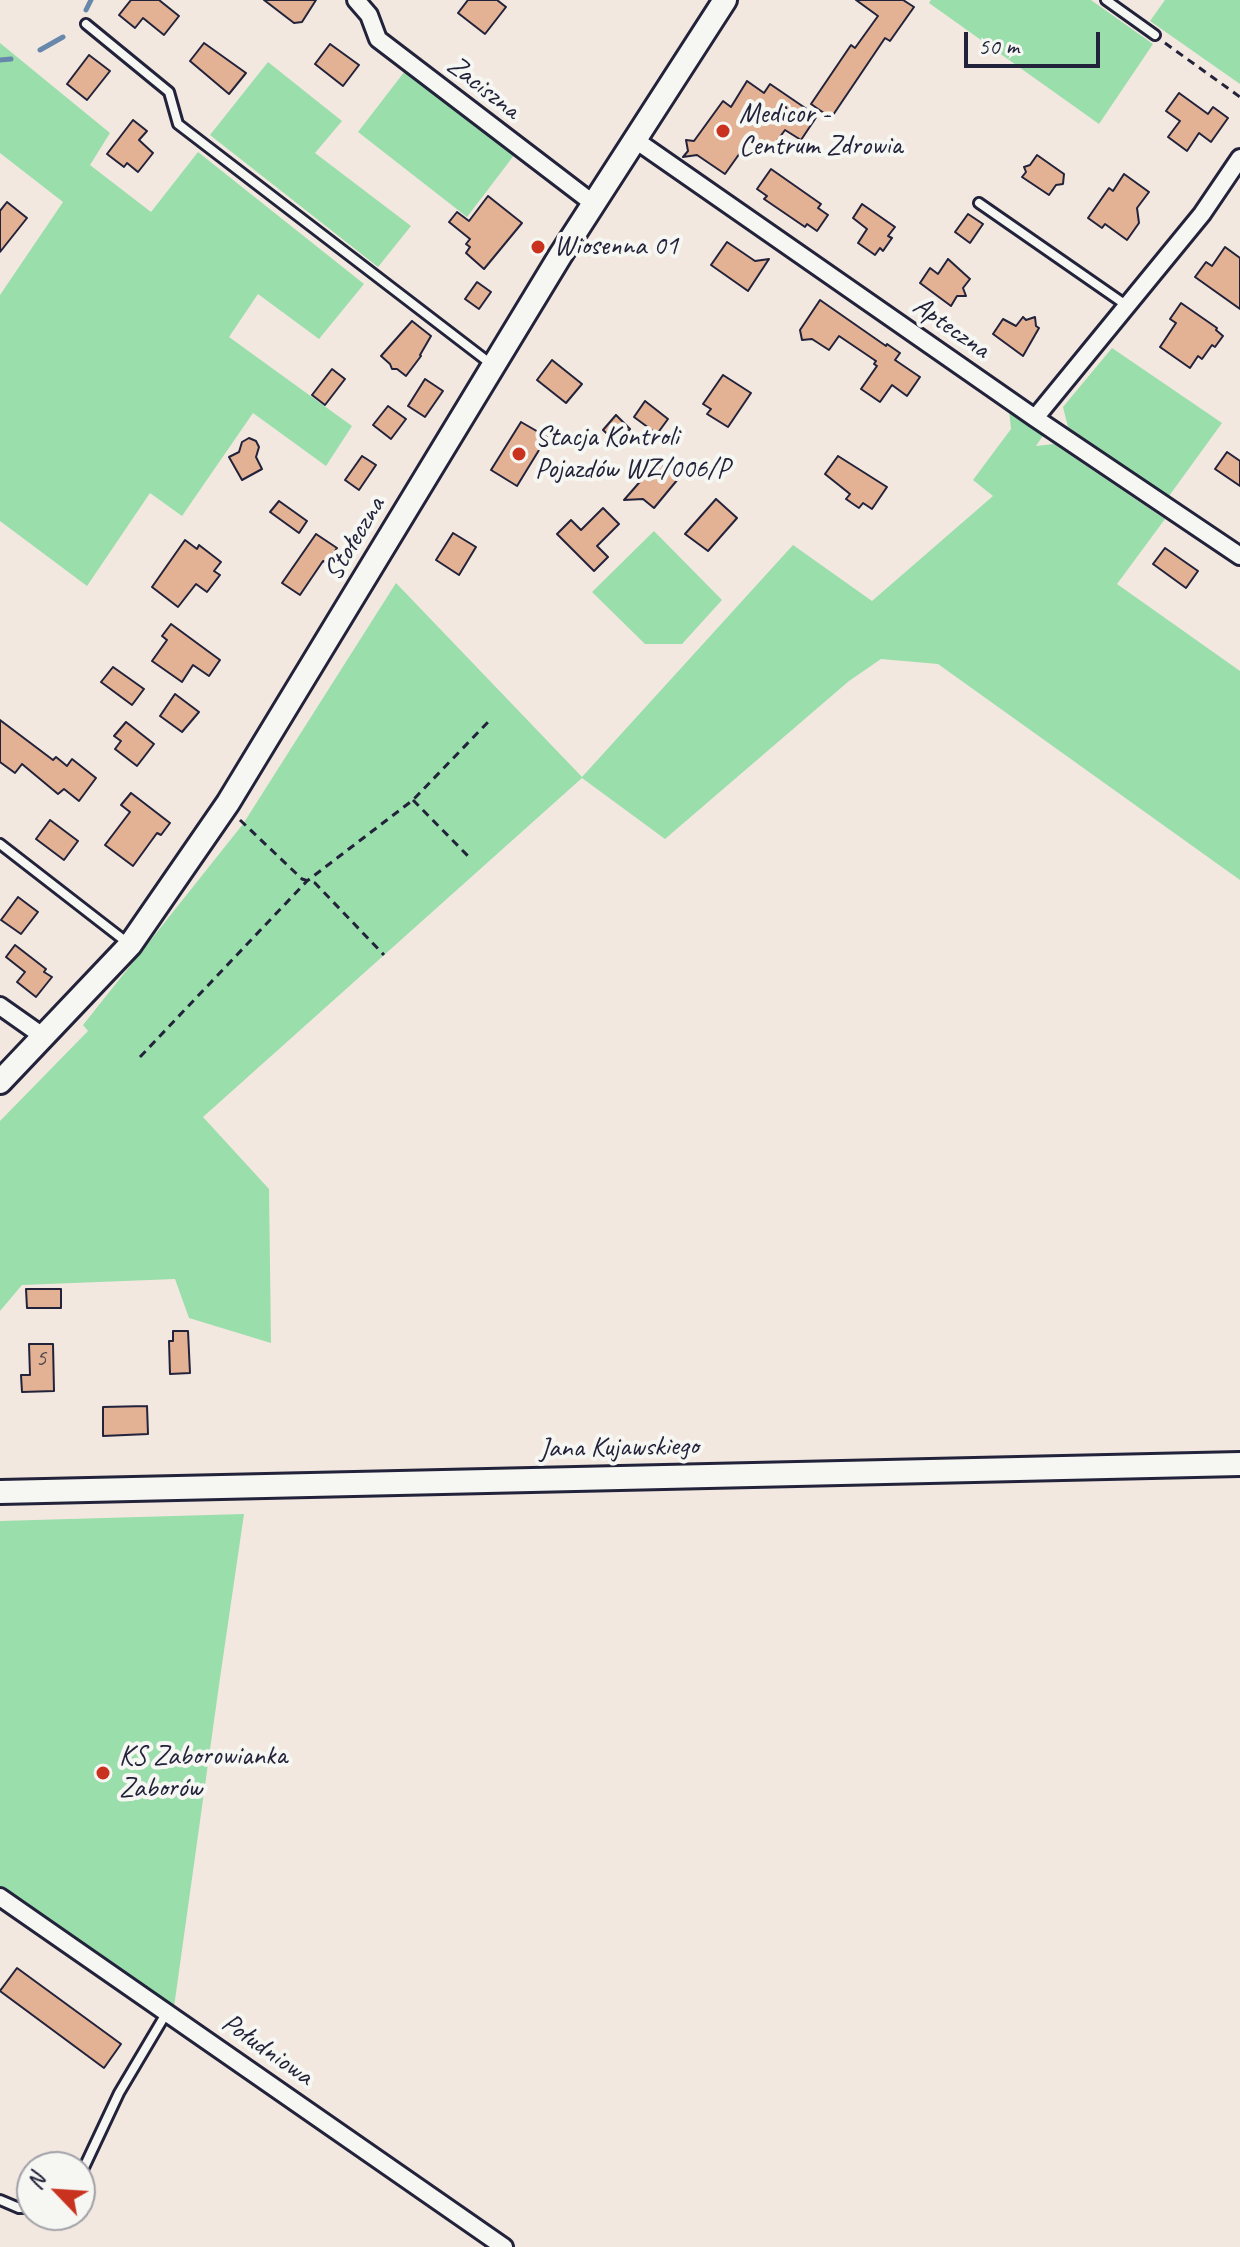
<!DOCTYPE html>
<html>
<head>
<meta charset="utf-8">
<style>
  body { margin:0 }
  #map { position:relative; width:1240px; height:2247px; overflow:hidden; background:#f2e8df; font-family:Caveat,sans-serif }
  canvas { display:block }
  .north { position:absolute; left:16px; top:2151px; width:80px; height:80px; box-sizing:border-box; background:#f6f6f2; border:2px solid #a1a1a9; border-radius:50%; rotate:295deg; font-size:22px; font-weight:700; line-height:32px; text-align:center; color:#22223b }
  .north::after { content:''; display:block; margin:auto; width:28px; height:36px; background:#c8321e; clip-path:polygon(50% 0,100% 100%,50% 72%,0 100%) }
  .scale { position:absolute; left:964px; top:32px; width:136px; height:36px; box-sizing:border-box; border:4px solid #22223b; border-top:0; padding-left:10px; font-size:24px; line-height:28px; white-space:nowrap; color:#22223b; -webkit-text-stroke:6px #f6f6f2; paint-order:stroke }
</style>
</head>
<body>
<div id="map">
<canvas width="1240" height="2247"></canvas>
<div class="north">N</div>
<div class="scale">50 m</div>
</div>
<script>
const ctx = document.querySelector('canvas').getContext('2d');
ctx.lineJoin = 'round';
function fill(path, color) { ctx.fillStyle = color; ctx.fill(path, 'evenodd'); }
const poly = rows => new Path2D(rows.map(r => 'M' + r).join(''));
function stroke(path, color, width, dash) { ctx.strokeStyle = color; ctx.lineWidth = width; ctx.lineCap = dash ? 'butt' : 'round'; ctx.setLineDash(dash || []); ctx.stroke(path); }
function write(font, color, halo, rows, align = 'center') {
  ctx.font = font + ' Caveat,sans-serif'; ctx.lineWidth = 8; ctx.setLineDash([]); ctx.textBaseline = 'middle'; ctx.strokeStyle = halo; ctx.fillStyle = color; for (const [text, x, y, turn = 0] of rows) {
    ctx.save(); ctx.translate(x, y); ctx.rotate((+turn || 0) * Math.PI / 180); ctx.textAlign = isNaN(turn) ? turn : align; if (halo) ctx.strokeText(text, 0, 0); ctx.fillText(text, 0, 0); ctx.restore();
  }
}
fill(poly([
  [931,0,1091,0,1153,44,1099,124,929,3],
  [1165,0,1240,0,1240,84,1150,21],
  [0,43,110,133,90,165,151,212,198,152,364,284,319,339,258,294,229,337,352,426,326,466,253,413,182,516,150,493,87,586,0,521,0,295,63,202,0,153],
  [268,62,342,121,315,153,411,226,378,267,210,135],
  [405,71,515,154,467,217,358,132],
  [1112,348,1222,423,1169,496,1068,427,1063,407],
  [1009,410,1044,434,1036,446,1054,444,1165,519,1117,584,1240,671,1240,880,938,664,881,659,849,681,665,839,582,778,203,1117,269,1189,271,1343,189,1318,175,1279,22,1285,0,1311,0,1121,88,1031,83,1025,243,824,396,583,582,777,793,545,872,601,993,496,973,480,1011,429],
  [654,531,722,600,682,644,645,644,592,592],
  [244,1514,220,1678,174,2007,0,1886,0,1521]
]), '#9adeab');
stroke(poly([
  [86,10,91,0],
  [40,50,63,37],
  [0,60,11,59]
]), '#6888ab', 5);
const building = poly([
  [131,0,159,0,179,16,164,35,143,18,135,28,119,15,131,0],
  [264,0,316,0,302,22,294,23,264,0],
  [468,0,497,0,506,7,485,34,458,13,468,0],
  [856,0,903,0,914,7,890,41,885,38,831,118,811,104,851,45,855,48,878,16,856,0],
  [204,43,246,73,229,94,190,61,204,43],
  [330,44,359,65,343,86,315,64,330,44],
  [89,55,110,71,87,100,67,84,89,55],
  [747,81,764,93,770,84,817,116,801,140,785,130,771,149,752,136,725,174,697,155,683,157,688,151,686,140,694,141,723,101,731,107,747,81],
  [1179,93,1208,114,1213,107,1228,118,1211,142,1199,133,1187,151,1168,137,1180,121,1166,111,1179,93],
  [133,120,147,131,139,140,153,153,138,172,127,163,124,167,107,154,133,120],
  [1037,155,1064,174,1063,184,1056,185,1049,195,1022,177,1026,172,1024,167,1030,165,1037,155],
  [771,169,821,204,818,208,828,215,817,231,807,224,805,227,764,199,767,196,757,189,771,169],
  [1124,174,1149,192,1137,208,1139,223,1127,240,1105,224,1102,228,1088,218,1109,188,1113,191,1124,174],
  [488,196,522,223,484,269,466,253,470,247,466,244,470,239,449,222,457,212,469,221,488,196],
  [7,202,27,218,0,252,0,211,7,202],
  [862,204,895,227,888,236,892,238,883,251,880,248,875,255,858,243,867,229,853,218,862,204],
  [968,214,983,224,970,243,955,232,968,214],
  [727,242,755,261,769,259,748,291,711,265,727,242],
  [1225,247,1240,258,1240,309,1195,277,1206,262,1212,266,1225,247],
  [948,259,970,279,963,288,966,296,957,296,951,306,920,283,930,268,938,274,948,259],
  [477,282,491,292,479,309,465,299,477,282],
  [820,300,886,346,887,344,900,353,895,360,920,377,907,396,892,385,880,402,861,389,877,366,874,364,876,361,839,336,829,350,812,339,802,340,800,330,820,300],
  [1181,303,1217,328,1216,330,1223,336,1215,347,1212,345,1202,359,1198,356,1190,368,1160,347,1176,323,1170,319,1181,303],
  [1023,317,1026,320,1035,317,1036,326,1039,328,1023,356,993,334,1003,319,1016,326,1023,317],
  [412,321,431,336,420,355,421,356,406,376,397,369,392,369,390,364,381,356,412,321],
  [552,360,582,384,566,403,537,380,552,360],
  [332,369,345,379,325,405,312,395,332,369],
  [723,375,751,393,728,427,707,414,711,409,703,404,723,375],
  [425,379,443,391,425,417,408,406,425,379],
  [645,401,668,419,657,434,634,417,645,401],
  [388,406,406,419,391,439,373,425,388,406],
  [616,415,630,429,617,443,603,430,616,415],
  [521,422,547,437,517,486,491,470,521,422],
  [249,438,256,441,259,447,256,457,262,469,242,480,229,457,239,452,242,442,249,438],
  [1227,452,1240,461,1240,486,1215,469,1227,452],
  [362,456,376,465,359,490,345,480,362,456],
  [838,456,887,487,872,509,863,503,859,508,846,499,850,494,825,474,838,456],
  [658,461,678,479,654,508,643,499,624,500,658,461],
  [716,499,737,518,708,551,685,534,716,499],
  [279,501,307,521,299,533,270,512,279,501],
  [603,508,619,524,597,546,608,557,594,571,557,534,571,520,581,530,603,508],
  [453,533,476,547,459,575,436,560,453,533],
  [316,534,337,548,327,563,323,561,300,595,282,583,316,534],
  [185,540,197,549,199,545,221,562,214,571,220,575,207,592,196,584,178,607,152,587,185,540],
  [1165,548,1198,571,1186,588,1153,564,1165,548],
  [171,624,220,660,209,676,193,665,182,682,152,661,167,640,162,636,171,624],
  [113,667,144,689,132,705,101,682,113,667],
  [175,694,199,712,182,732,160,716,175,694],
  [0,720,53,760,56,757,67,766,72,759,96,778,79,801,64,789,58,794,22,764,15,773,0,762,0,720],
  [126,722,154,744,137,766,115,749,121,741,114,736,126,722],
  [131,793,170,823,161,835,157,833,133,866,105,845,130,812,121,805,131,793],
  [50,820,78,841,64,860,36,839,50,820],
  [18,897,38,912,21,934,1,920,18,897],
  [15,945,46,969,44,972,52,977,36,997,17,982,25,972,6,957,15,945],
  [26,1289,61,1289,61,1308,27,1308,26,1289],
  [173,1331,188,1331,190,1373,170,1374,169,1341,173,1341,173,1331],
  [29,1344,53,1344,54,1391,22,1392,21,1375,30,1375,29,1344],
  [147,1406,148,1434,103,1436,103,1407,147,1406],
  [17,1968,121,2044,104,2068,0,1991,17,1968]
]);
fill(building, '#e3b295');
stroke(building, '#22223b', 2);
const service = poly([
  [1106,0,1155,35],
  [86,24,169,92,178,124,491,364],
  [979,203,1126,305],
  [0,844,129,944],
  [80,2176,119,2093,167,2012],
  [0,2200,19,2208,32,2208]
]);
const minor = poly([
  [356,0,369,15,378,39,594,204],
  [634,139,1035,418,1240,556],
  [1035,418,1202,214,1240,158],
  [0,1006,44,1037],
  [0,1897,504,2247]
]);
const secondary = poly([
  [0,1082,130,945,228,803,560,256,725,0],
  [0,1492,1240,1464]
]);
stroke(service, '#22223b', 14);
stroke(minor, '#22223b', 22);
stroke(secondary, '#22223b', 28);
stroke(poly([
  [1165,43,1240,97],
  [413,800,468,856],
  [240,820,302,879,315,883,384,955],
  [140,1057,307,881,413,800,488,722]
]), '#22223b', 3, [8, 6]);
stroke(service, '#f6f6f2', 8);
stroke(minor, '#f6f6f2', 16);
stroke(secondary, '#f6f6f2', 22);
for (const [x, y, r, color] of [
  [723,131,8,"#c8321e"],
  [538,247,8,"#c8321e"],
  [519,454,8,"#c8321e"],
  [103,1773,8,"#c8321e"]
]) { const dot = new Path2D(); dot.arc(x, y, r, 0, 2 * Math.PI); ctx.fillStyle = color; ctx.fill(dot); stroke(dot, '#f6f6f2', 3); }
write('24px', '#524652', null, [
  ["5",41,1359]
]);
write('28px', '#22223b', '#f6f6f2', [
  ["Zaciszna",483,88,38],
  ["Apteczna",951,328,35],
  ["Stołeczna",355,539,-59],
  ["Jana Kujawskiego",619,1448,-1],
  ["Południowa",267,2050,35]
]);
write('28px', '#22223b', '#f6f6f2', [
  ["Medicor -",739,115],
  ["Centrum Zdrowia",739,147],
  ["Wiosenna 01",554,247],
  ["Stacja Kontroli",535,438],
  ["Pojazdów WZ/006/P",535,470],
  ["KS Zaborowianka",119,1757],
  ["Zaborów",119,1789]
], 'left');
</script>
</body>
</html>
